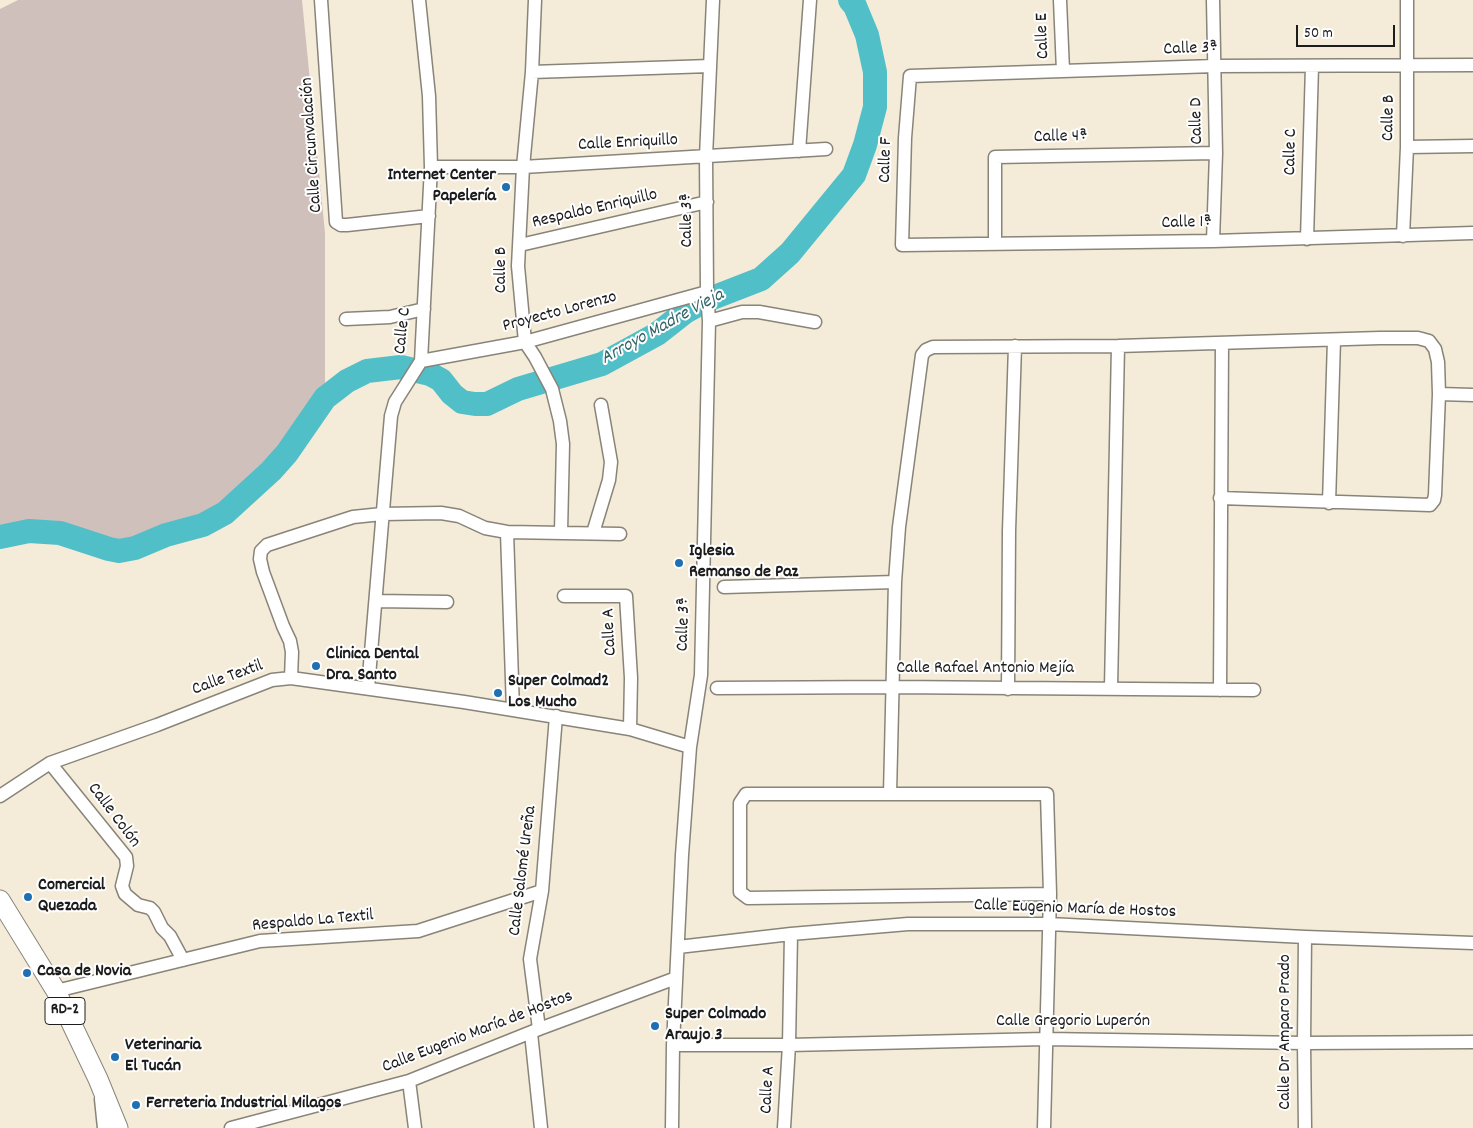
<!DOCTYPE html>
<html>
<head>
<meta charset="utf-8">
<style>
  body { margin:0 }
  #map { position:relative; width:1473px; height:1128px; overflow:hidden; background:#f4ecd8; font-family:Dekko,sans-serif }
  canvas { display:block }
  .scale { position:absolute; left:1296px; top:25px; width:99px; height:22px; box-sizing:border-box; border:2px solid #1c1c1c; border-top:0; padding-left:6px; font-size:15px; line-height:18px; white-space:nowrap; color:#1c1c1c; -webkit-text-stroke:4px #fff; paint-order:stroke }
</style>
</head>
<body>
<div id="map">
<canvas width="1473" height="1128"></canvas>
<div class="scale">50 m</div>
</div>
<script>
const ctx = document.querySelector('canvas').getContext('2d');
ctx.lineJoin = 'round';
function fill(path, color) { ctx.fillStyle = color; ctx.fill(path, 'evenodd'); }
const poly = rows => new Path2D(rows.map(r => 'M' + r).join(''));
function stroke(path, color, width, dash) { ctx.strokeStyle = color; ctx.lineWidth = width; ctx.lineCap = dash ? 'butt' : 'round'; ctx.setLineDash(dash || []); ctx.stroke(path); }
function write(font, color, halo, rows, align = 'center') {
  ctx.font = font + ' Dekko,sans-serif'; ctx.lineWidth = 4; ctx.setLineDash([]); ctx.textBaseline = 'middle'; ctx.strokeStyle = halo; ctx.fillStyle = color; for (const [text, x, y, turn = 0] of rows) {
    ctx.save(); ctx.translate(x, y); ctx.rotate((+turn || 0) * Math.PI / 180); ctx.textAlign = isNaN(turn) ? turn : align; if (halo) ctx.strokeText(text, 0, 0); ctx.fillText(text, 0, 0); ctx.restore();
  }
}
fill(poly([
  [18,0,302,0,325,233,325,398,287,453,271,471,225,513,203,525,166,535,135,548,119,551,109,549,60,533,29,531,0,537,0,9]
]), '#d0c0bc');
stroke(poly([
  [0,537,29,531,60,533,109,549,119,551,135,548,166,535,203,525,225,513,271,471,287,453,325,398,347,381,367,371,401,367,430,374,441,380,452,394,462,402,475,404,487,404,518,389,602,364,657,334,685,312,707,300,761,279,790,253,854,175,865,145,875,107,875,72,867,35,855,6,850,0]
]), '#51bfc7', 24);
const minor = poly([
  [321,0,336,222,341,225,347,225,429,216],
  [535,0,532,72,523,167,518,266,525,342,535,357,552,389,560,421,563,444,561,532],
  [1060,0,1063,71],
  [1473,65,1215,66,910,76,905,138,902,245,1213,241,1473,233],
  [532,72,710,66],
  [1407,147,1473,146],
  [799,151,810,0],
  [431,167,523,167,826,149],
  [1403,236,1407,147,1407,0],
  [1307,239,1312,66],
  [1213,241,1216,153,1213,0],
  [995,244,995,157,1216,153],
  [520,245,707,202],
  [346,319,390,317,424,309],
  [709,321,742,312,759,312,815,322],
  [421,361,525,342,707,292],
  [1439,394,1473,395],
  [1329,503,1334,340],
  [507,532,513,710],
  [593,533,609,480,611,462,601,405],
  [724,587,895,582],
  [564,596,626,596,631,678,630,729],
  [376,601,447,602],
  [291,678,292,652,290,641,283,626,263,572,260,559,261,551,267,545,353,517,382,514,441,513,459,516,485,528,507,532,620,534],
  [368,688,391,416,395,402,421,361,431,167,429,96,419,0],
  [717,688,893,687,1254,690],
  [1111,688,1118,346],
  [1008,689,1009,531,1015,346],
  [1220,690,1222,343],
  [50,763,126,857,127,866,122,886,125,894,138,905,150,908,154,912,162,928,170,936,183,960],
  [890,794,895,582,899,527,922,355,926,350,933,347,1118,346,1380,338,1418,338,1429,341,1435,349,1438,362,1439,394,1435,495,1434,500,1430,505,1220,498],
  [0,796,50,763,157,725,272,680,291,678,464,702,630,729,690,747],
  [678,947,791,934,908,924,1049,924,1305,937,1473,943],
  [56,991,260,941,418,931,542,891],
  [539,1029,530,959,542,891,556,716],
  [531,1033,541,1128],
  [673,1045,789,1045,1045,1039,1304,1043,1473,1042],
  [409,1081,415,1128],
  [101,1099,104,1128],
  [231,1128,409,1081,539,1029,676,978],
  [672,1128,673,1045,682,855,690,747,701,675,709,321,707,292,706,157,713,0],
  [784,1128,789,1045,791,934],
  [1044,1128,1050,894,1047,794,746,794,740,803,740,892,748,898,1050,894],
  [1305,1128,1304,1043,1305,937]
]);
const primary = poly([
  [0,900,56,991,98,1079,118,1128]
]);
stroke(minor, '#88847a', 15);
stroke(primary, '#88847a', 21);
stroke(minor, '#fff', 12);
stroke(primary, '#fff', 19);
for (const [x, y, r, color] of [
  [506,187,5,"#1f6fb2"],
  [679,563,5,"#1f6fb2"],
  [316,666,5,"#1f6fb2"],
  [498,693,5,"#1f6fb2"],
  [28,897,5,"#1f6fb2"],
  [27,973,5,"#1f6fb2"],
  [655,1026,5,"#1f6fb2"],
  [115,1057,5,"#1f6fb2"],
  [136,1105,5,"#1f6fb2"]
]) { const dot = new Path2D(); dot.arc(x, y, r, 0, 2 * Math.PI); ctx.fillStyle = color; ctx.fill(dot); stroke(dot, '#fff', 2); }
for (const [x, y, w] of [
  [65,1011,40]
]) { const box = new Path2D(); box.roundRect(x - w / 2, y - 13.5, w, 27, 4); ctx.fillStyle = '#fff'; ctx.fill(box); stroke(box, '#1c1c1c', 1); }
write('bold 16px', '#1c1c1c', null, [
  ["RD-2",65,1011]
]);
write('18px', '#1c1c1c', '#fff', [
  ["Calle E",1044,36,-92],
  ["Calle 3ª",1191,50,-2],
  ["Calle B",1390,118,-89],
  ["Calle D",1198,121,-91],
  ["Calle 4ª",1061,138,-1],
  ["Calle Enriquillo",628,144,-3],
  ["Calle Circunvalación",313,145,-94],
  ["Calle C",1292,152,-89],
  ["Calle F",887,160,-88],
  ["Respaldo Enriquillo",595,210,-13],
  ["Calle 3ª",689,220,-90],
  ["Calle 1ª",1187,224,-1],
  ["Calle B",503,270,-90],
  ["Proyecto Lorenzo",560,313,-15],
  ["Calle C",404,331,-84],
  ["Calle 3ª",685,624,-88],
  ["Calle A",611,632,-93],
  ["Calle Rafael Antonio Mejía",985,670],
  ["Calle Textil",228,679,-20],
  ["Calle Colón",113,816,53],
  ["Calle Salomé Ureña",524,871,-83],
  ["Calle Eugenio María de Hostos",1075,910,2],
  ["Respaldo La Textil",313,922,-5],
  ["Calle Gregorio Luperón",1073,1023],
  ["Calle Dr Amparo Prado",1287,1032,-90],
  ["Calle Eugenio María de Hostos",478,1033,-21],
  ["Calle A",769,1090,-87]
]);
write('bold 18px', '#1c1c1c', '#fff', [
  ["Internet Center",496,177,"right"],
  ["Papelería",496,198,"right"],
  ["Iglesia",689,553],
  ["Remanso de Paz",689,574],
  ["Clinica Dental",326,656],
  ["Dra. Santo",326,677],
  ["Super Colmad2",508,683],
  ["Los Mucho",508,704],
  ["Comercial",38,887],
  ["Quezada",38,908],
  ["Casa de Novia",37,973],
  ["Super Colmado",665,1016],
  ["Araujo 3",665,1037],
  ["Veterinaria",125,1047],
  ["El Tucán",125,1068],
  ["Ferreteria Industrial Milagos",146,1105]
], 'left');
write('italic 19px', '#346569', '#fff', [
  ["Arroyo Madre Vieja",663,328,-29]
]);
</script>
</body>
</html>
